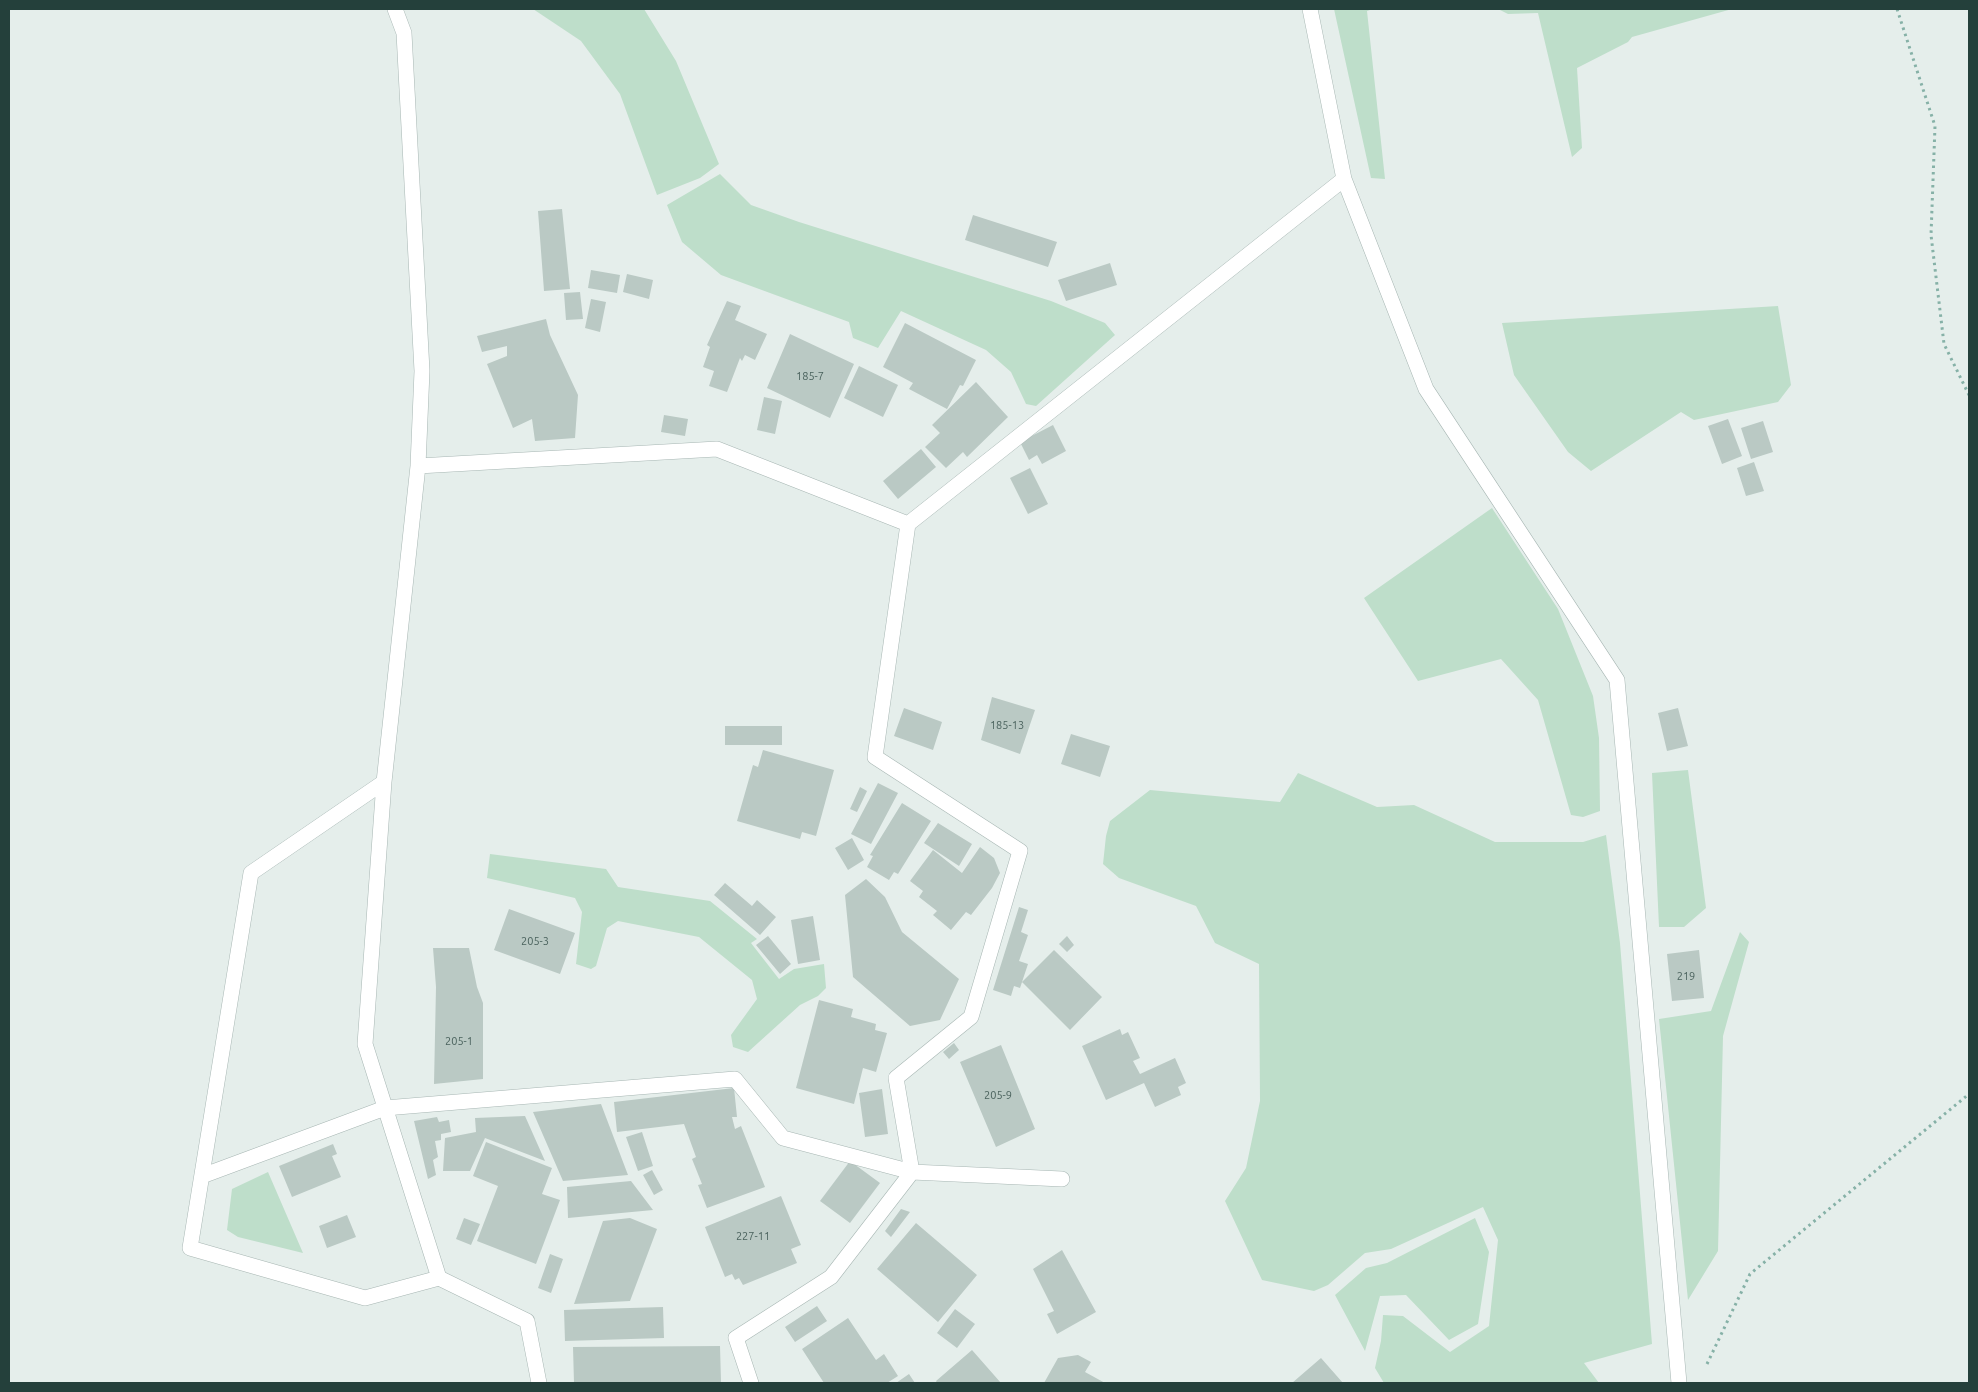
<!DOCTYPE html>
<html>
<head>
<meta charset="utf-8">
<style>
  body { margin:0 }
  #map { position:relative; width:1978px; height:1392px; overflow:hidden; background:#e5eeeb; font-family:Ubuntu,sans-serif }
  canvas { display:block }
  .frame { position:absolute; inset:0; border:10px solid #24403b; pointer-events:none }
</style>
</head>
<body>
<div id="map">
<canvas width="1978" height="1392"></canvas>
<div class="frame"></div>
</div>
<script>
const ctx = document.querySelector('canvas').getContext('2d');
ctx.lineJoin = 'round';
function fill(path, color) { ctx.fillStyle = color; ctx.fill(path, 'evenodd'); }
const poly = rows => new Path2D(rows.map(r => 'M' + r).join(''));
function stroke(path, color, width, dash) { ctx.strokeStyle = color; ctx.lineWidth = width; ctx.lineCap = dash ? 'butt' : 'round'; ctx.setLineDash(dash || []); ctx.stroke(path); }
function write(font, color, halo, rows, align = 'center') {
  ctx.font = font + ' Ubuntu,sans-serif'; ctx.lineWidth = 4; ctx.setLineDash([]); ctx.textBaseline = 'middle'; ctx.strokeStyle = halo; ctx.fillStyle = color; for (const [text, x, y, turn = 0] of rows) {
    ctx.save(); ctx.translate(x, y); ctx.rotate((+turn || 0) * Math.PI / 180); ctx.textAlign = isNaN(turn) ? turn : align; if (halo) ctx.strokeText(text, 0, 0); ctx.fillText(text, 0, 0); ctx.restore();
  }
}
fill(poly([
  [533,9,644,9,676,61,719,164,700,178,657,195,620,94,581,41],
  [1334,9,1373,9,1367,11,1385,179,1371,178],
  [1498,9,1732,9,1632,37,1628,42,1577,68,1582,148,1572,157,1538,13,1508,14],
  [720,174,751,205,799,222,1051,301,1105,323,1115,335,1036,406,1026,404,1011,372,986,350,901,311,878,348,853,338,849,322,721,275,682,242,667,205],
  [1778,306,1791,385,1778,402,1694,420,1681,412,1591,471,1568,452,1514,375,1502,323],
  [1492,508,1558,609,1593,696,1599,738,1600,811,1583,817,1571,815,1538,700,1501,659,1418,681,1364,598],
  [1688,770,1706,908,1684,927,1659,927,1652,773],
  [1298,773,1377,807,1414,805,1495,842,1583,842,1606,835,1620,943,1652,1344,1584,1363,1599,1383,1384,1383,1375,1368,1381,1341,1383,1315,1403,1316,1450,1352,1489,1326,1498,1240,1483,1207,1391,1249,1365,1253,1328,1285,1314,1291,1262,1280,1225,1201,1246,1168,1260,1101,1259,964,1215,943,1196,906,1119,878,1103,864,1106,836,1110,821,1150,790,1280,802],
  [490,854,606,869,618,887,710,901,757,939,751,943,779,979,794,969,824,964,826,988,818,996,800,1005,748,1052,733,1047,731,1035,757,999,752,980,699,937,618,921,607,928,596,966,591,969,576,964,582,912,575,898,487,878],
  [1740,932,1749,942,1723,1036,1718,1251,1688,1300,1659,1019,1711,1011],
  [268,1172,303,1253,238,1237,227,1230,232,1189],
  [1475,1218,1489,1252,1478,1324,1449,1340,1406,1295,1380,1296,1365,1351,1335,1295,1366,1268,1387,1263]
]), '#bedeca');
fill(poly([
  [562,209,570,289,544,291,538,211],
  [973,215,1057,242,1048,267,965,240],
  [1110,263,1117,285,1066,301,1058,280],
  [591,270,620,275,617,293,588,288],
  [627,274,653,280,649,299,623,292],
  [580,292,583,319,566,320,564,293],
  [591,299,606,302,600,332,585,328],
  [727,301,741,306,735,320,767,334,755,360,745,355,742,361,740,358,727,392,709,386,714,371,703,367,710,347,707,345],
  [546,319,550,335,578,395,575,438,535,441,532,419,513,428,487,364,507,356,507,346,482,352,477,336],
  [905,323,976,360,963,386,960,385,947,409,909,389,913,383,883,367],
  [790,334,854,364,830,418,767,388],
  [859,366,898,385,883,417,844,398],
  [976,382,1008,417,967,457,963,452,946,468,925,447,940,433,932,425],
  [764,397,782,401,775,434,757,430],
  [664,415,688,419,685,436,661,432],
  [1728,419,1742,456,1722,464,1708,426],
  [1763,421,1773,452,1751,459,1741,428],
  [1053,425,1066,451,1042,464,1037,455,1029,460,1020,442],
  [921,449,936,467,898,499,883,481],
  [1754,462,1764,491,1746,496,1737,468],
  [1030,468,1048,504,1028,514,1010,478],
  [992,697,1035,710,1020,754,981,740],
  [904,708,942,722,933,750,894,736],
  [1678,708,1688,746,1667,751,1658,713],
  [725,726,782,726,782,745,725,745],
  [1071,734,1110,746,1100,777,1061,764],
  [763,750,834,770,816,836,802,832,800,839,737,821,753,765,758,767],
  [878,783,898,793,871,844,851,834],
  [860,787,867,791,857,812,850,809],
  [902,803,931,821,898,874,894,872,889,880,867,867,873,856,870,855],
  [938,823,972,844,959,866,924,843],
  [852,838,864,860,848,870,835,848],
  [980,847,994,858,1000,873,992,888,971,915,966,912,951,930,933,915,937,911,919,897,923,891,910,881,933,850,962,873],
  [866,879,885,897,902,932,959,979,940,1020,910,1026,853,977,845,895],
  [725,883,752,906,757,900,776,917,760,935,714,895],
  [1019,907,1028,910,1021,932,1028,935,1019,961,1028,964,1020,988,1014,986,1011,996,993,990],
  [509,909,575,933,560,974,494,950],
  [813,916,820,960,798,964,791,920],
  [768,936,791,964,780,974,756,945],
  [1067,936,1074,945,1067,952,1059,944],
  [433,948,469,948,477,987,483,1003,483,1079,434,1084,436,987],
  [1054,950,1102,997,1070,1030,1022,982],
  [1699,950,1704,998,1672,1001,1667,954],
  [819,1000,853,1009,851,1017,876,1024,875,1030,887,1033,876,1072,863,1068,854,1104,796,1088],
  [1120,1029,1122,1035,1128,1032,1140,1058,1133,1061,1140,1074,1175,1058,1186,1083,1178,1087,1181,1095,1155,1107,1144,1083,1106,1100,1082,1046],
  [954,1043,959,1050,949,1059,943,1052],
  [1001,1045,1035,1129,996,1147,960,1062],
  [734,1088,737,1117,732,1117,735,1129,741,1126,765,1187,707,1208,698,1185,702,1184,692,1159,696,1157,684,1124,617,1132,614,1102],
  [882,1089,888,1134,865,1137,859,1093],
  [601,1104,628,1175,563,1181,533,1112],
  [525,1116,545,1161,485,1138,470,1171,443,1171,445,1138,476,1132,475,1118],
  [437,1117,439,1122,449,1120,451,1132,441,1134,441,1140,435,1141,438,1157,433,1160,436,1175,428,1179,414,1121],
  [642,1132,653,1166,638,1171,626,1137],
  [486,1142,552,1168,542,1194,560,1200,536,1264,477,1241,498,1186,473,1176],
  [333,1144,337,1154,332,1156,341,1177,292,1197,279,1166],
  [850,1161,880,1183,850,1223,820,1201],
  [652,1170,663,1190,654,1195,643,1175],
  [631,1181,653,1210,568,1218,567,1187],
  [781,1196,801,1245,791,1249,797,1263,743,1285,739,1278,735,1280,732,1274,725,1277,705,1227],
  [901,1209,910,1212,891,1237,885,1231],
  [347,1215,356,1237,327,1248,319,1226],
  [464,1218,480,1224,471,1245,456,1239],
  [630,1218,657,1229,630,1301,574,1304,603,1221],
  [916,1223,977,1275,938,1322,877,1269],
  [1062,1250,1096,1312,1057,1334,1047,1314,1054,1311,1033,1269],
  [550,1254,563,1259,551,1293,538,1288],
  [817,1306,827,1321,795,1342,785,1327],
  [663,1307,664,1338,565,1341,564,1310],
  [955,1309,975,1324,957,1348,937,1333],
  [848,1318,876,1360,884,1354,898,1376,887,1383,824,1383,802,1349],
  [720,1346,721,1383,574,1383,573,1347],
  [972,1350,1001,1383,937,1383,936,1381],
  [1078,1355,1091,1362,1085,1372,1105,1383,1044,1383,1058,1358],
  [1321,1358,1343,1383,1292,1383],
  [909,1374,915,1383,896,1383]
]), '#bac9c4');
const minor = poly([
  [395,9,404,33,422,371,418,466],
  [1310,9,1344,179,1426,389,1617,680,1679,1383],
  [384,782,365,1044,439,1278],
  [202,1176,385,1108,735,1079,783,1138,912,1172,1062,1179],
  [539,1383,527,1321,439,1278,365,1298,190,1248,251,873,384,782,418,466,717,449,908,524,1344,179],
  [751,1383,736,1338,831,1277,912,1172,896,1078,971,1017,1020,851,875,757,908,524]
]);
stroke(minor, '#a7b6b3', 16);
stroke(poly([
  [1897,9,1935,126,1931,235,1944,344,1969,395],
  [1707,1364,1750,1274,1969,1094]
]), '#86b1a7', 3, [2.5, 4]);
stroke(minor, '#fff', 15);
write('11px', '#4a625d', null, [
  ["185-7",810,376],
  ["185-13",1007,725],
  ["205-3",535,941],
  ["219",1686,976],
  ["205-1",459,1041],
  ["205-9",998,1095],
  ["227-11",753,1236]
]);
</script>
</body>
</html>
